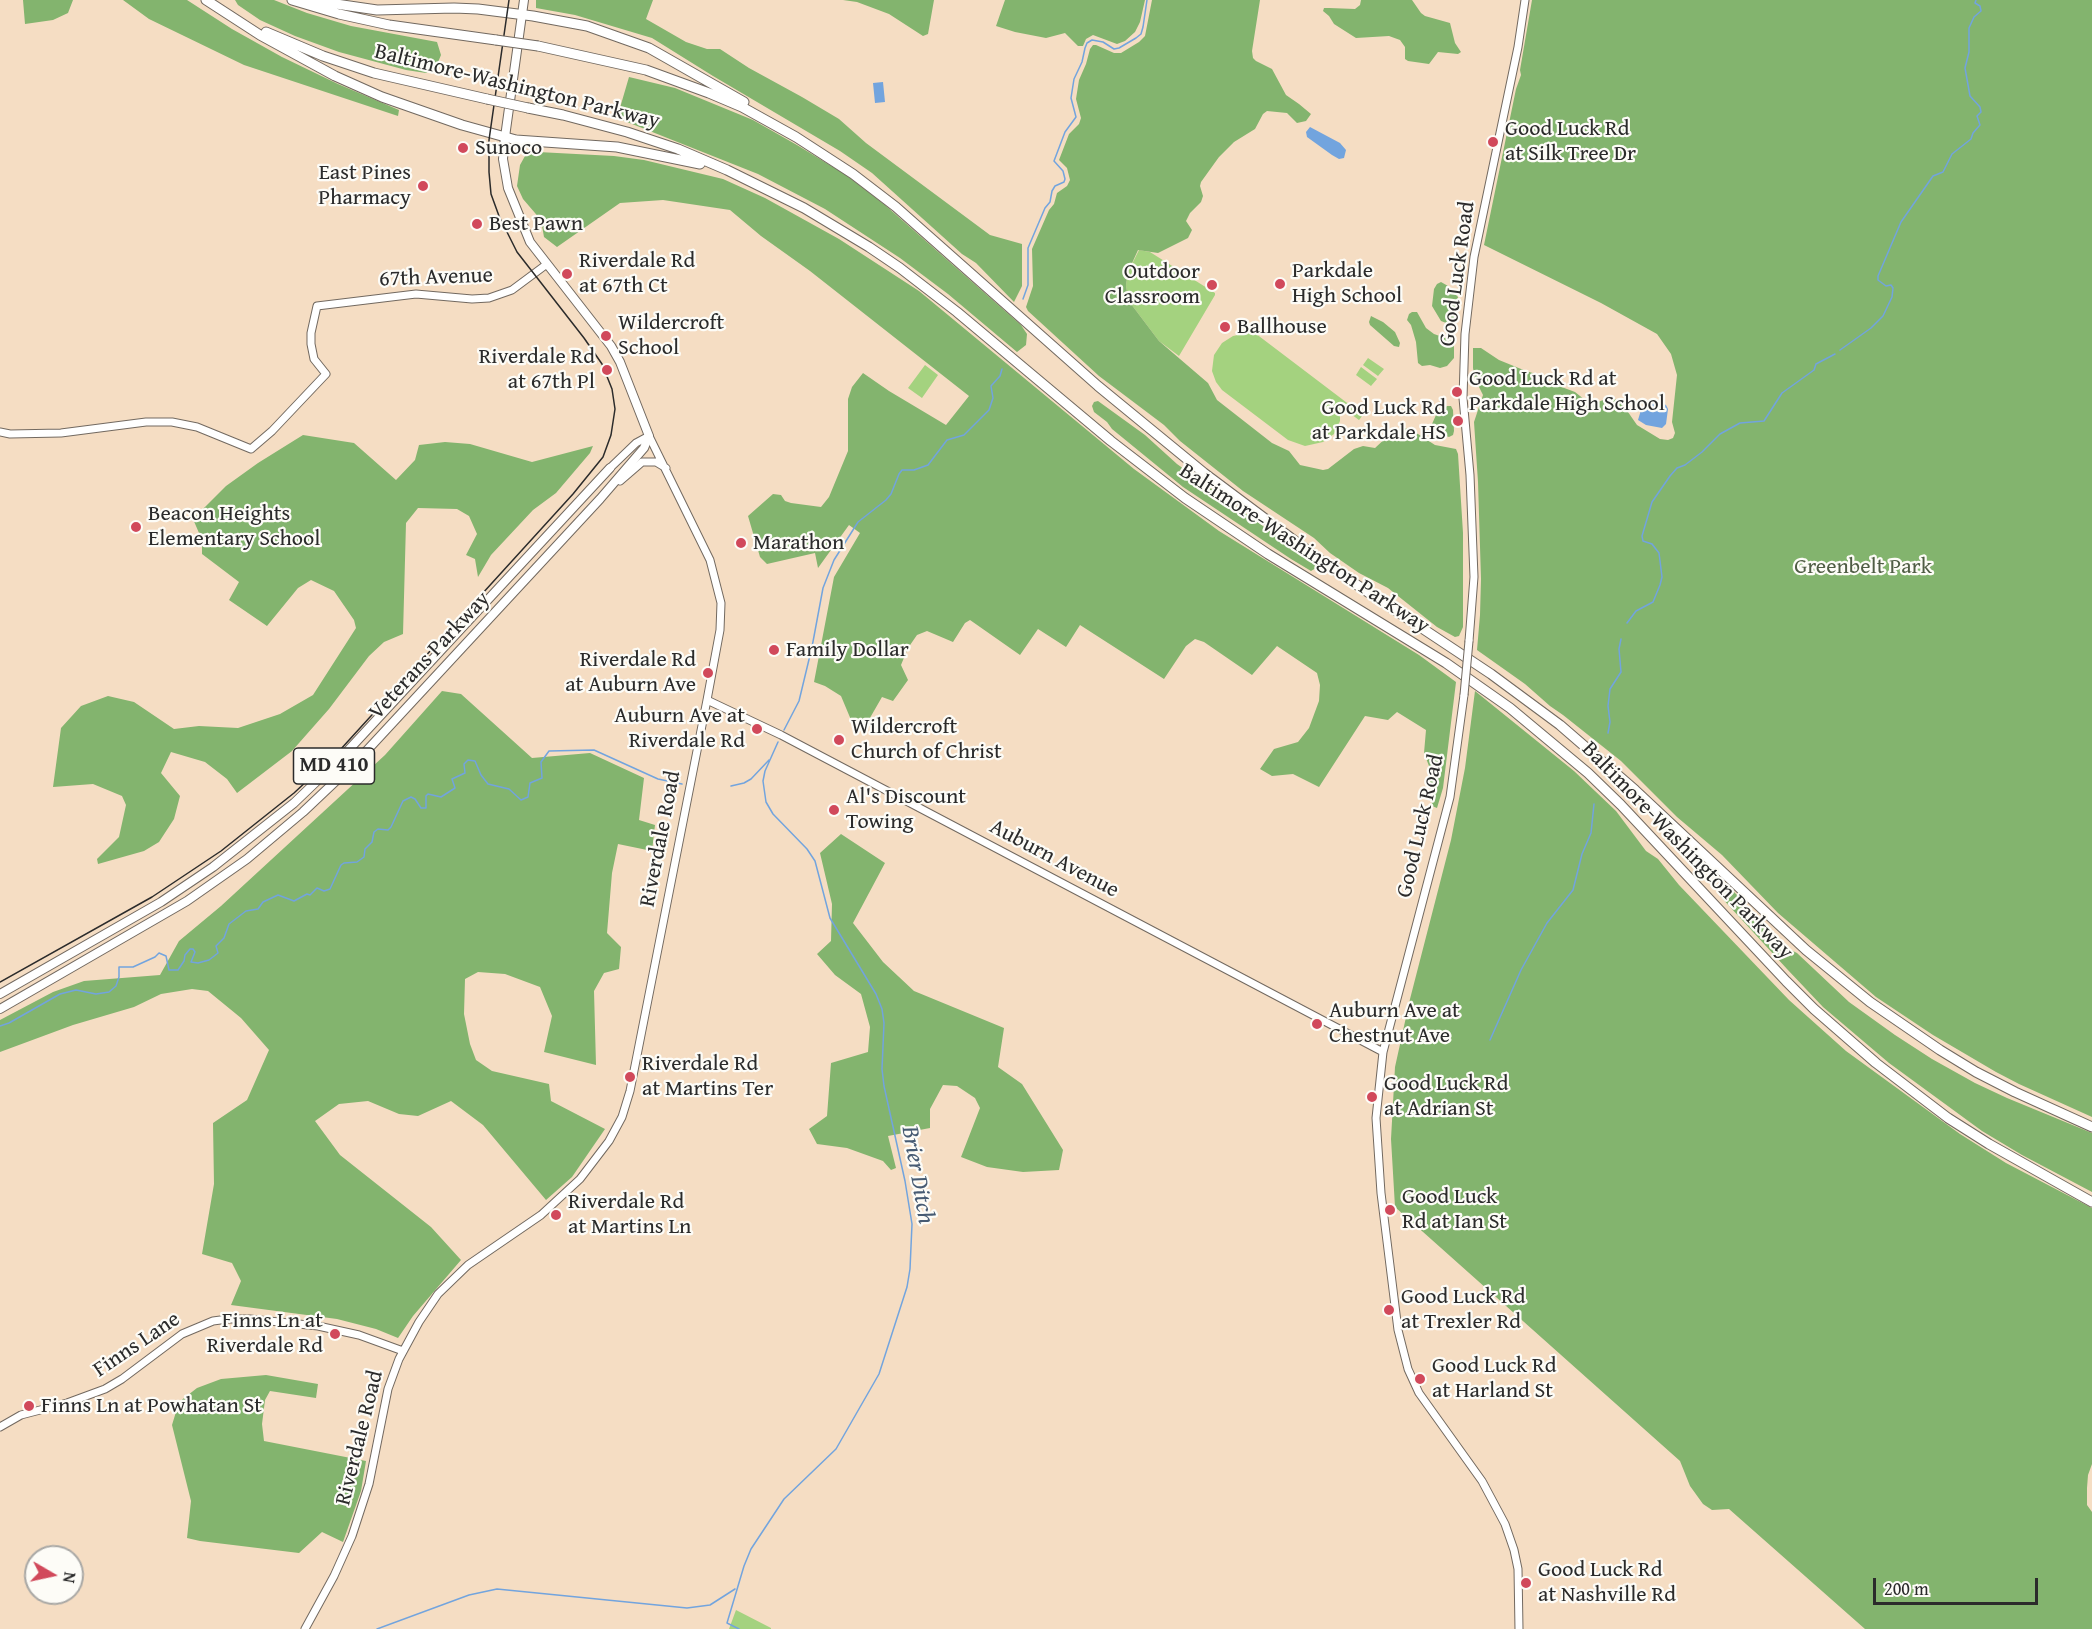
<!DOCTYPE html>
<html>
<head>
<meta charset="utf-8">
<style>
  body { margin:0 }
  #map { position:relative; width:2092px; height:1629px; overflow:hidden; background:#f5ddc3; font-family:"Gentium Book Plus",serif }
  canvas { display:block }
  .north { position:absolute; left:24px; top:1545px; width:60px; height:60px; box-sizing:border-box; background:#fdfcf7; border:2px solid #a9a8a5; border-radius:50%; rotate:99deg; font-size:16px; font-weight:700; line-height:24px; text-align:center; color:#2b2b2b }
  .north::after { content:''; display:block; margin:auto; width:21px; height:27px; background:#d1495b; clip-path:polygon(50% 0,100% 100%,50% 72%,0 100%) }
  .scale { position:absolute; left:1873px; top:1578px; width:165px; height:27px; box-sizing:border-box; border:3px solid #2b2b2b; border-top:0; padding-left:8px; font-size:18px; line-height:21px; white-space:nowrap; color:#2b2b2b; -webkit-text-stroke:4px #fdfcf7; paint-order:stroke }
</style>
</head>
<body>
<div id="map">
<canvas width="2092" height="1629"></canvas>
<div class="north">N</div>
<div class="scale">200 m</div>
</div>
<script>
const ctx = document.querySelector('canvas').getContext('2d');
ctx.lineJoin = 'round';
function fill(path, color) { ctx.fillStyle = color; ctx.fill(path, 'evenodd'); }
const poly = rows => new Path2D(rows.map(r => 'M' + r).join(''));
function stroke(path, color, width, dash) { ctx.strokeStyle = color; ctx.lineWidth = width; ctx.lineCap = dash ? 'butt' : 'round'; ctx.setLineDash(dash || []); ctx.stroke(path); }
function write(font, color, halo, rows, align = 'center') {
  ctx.font = font + ' "Gentium Book Plus",serif'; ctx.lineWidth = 4.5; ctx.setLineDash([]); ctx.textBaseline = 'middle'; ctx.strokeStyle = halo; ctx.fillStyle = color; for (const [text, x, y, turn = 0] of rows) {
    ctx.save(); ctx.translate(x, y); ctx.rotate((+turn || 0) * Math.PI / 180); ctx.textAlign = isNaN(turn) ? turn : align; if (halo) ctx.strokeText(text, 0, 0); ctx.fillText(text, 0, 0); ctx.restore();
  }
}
fill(poly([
  [1139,250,1150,252,1215,293,1215,295,1179,356,1159,341,1128,300,1126,285,1128,272],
  [1247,327,1363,415,1359,420,1340,406,1340,421,1334,434,1323,442,1305,446,1288,440,1222,390,1216,382,1212,371,1214,355,1222,343,1233,336,1243,334],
  [1368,358,1384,369,1378,376,1363,365],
  [925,365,938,375,922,398,908,388],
  [1361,367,1377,379,1371,386,1356,375],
  [736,1610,771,1628,771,1629,729,1629]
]), '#a4d27f');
fill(poly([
  [23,0,73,0,68,13,53,20,25,24],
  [123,0,187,0,232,29,282,57,338,84,399,110,398,116,244,65,149,19],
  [235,0,274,0,307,13,351,26,437,42,441,55,436,67,426,73,406,70,339,52,295,36,260,20,238,5],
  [536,0,653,0,646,19,686,42,707,49,720,49,749,68,802,97,839,119,866,143,990,235,1022,244,1022,286,1014,302,976,263,962,254,872,173,840,151,713,76,652,38,575,15,536,8],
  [843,0,934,0,928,34,923,36,889,14,857,2],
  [1005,0,1145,0,1140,22,1135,32,1125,41,1117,44,1093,35,1086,39,1083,46,1078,46,1065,33,1046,38,1015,32,996,26],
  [1152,0,1260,0,1252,51,1253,58,1256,61,1272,69,1286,95,1299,104,1311,114,1306,121,1297,123,1287,113,1267,111,1263,114,1255,129,1234,142,1219,157,1201,182,1200,186,1203,196,1201,202,1190,213,1186,221,1192,230,1188,238,1158,253,1138,250,1128,272,1126,285,1128,300,1159,341,1208,383,1217,400,1272,443,1289,451,1300,465,1323,470,1328,469,1354,449,1363,446,1375,448,1389,435,1403,427,1418,434,1435,445,1456,449,1458,454,1463,533,1463,627,1459,636,1455,637,1437,627,1388,588,1359,573,1330,553,1314,538,1243,491,1180,441,1164,425,1099,376,1028,311,1026,307,1033,286,1032,249,1049,210,1054,204,1057,193,1067,186,1070,180,1067,168,1059,160,1069,134,1079,124,1081,118,1076,99,1079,80,1086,64,1090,49,1093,45,1096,45,1114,53,1121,53,1139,42,1145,36],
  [1361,0,1412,0,1421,13,1425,16,1450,23,1455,43,1461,52,1458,54,1438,52,1429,64,1408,61,1405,59,1405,47,1400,40,1389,36,1356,38,1334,24,1329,16,1323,11,1324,8,1329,8,1355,9,1360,5],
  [1532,0,2092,0,2092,1117,2019,1084,1996,1072,1933,1035,1876,997,1778,913,1722,855,1677,817,1621,761,1563,715,1550,706,1525,684,1477,650,1480,615,1481,579,1478,482,1474,422,1483,395,1475,379,1473,368,1473,348,1481,348,1499,360,1526,371,1546,377,1551,383,1575,392,1585,400,1596,403,1610,397,1621,402,1637,425,1660,439,1668,440,1673,438,1675,433,1672,422,1677,375,1671,354,1657,334,1601,303,1484,245,1516,89,1521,75,1520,70],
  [629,77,675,88,753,120,797,145,846,175,885,205,1021,325,1027,334,1026,345,1017,352,948,294,900,258,825,209,758,174,617,118],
  [538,152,614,156,644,160,723,179,765,198,839,239,919,291,1134,469,1219,531,1419,655,1456,682,1443,788,1437,808,1432,806,1429,766,1424,753,1426,730,1397,712,1388,720,1365,716,1319,787,1293,774,1272,776,1260,769,1274,749,1298,742,1309,728,1319,701,1320,685,1317,673,1277,646,1252,675,1204,642,1195,639,1186,646,1164,679,1080,625,1066,647,1038,629,1020,655,970,620,965,623,953,642,927,631,917,635,908,648,901,665,908,680,893,701,882,697,863,730,854,727,841,696,825,686,814,682,834,577,860,533,849,525,818,568,815,553,767,564,760,557,748,516,773,494,781,495,785,501,791,503,821,507,829,497,848,451,848,399,852,387,863,373,889,391,946,425,969,396,810,271,761,236,730,210,663,200,620,203,557,247,544,237,541,220,523,199,517,186,520,165,525,156],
  [1441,282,1448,286,1458,297,1456,315,1449,324,1441,321,1432,306,1434,289,1437,284],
  [1412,312,1417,312,1426,328,1434,334,1454,341,1454,358,1447,366,1440,368,1430,365,1422,366,1418,363,1416,342,1411,325,1407,320,1409,314],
  [1371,316,1383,322,1395,332,1400,343,1399,347,1394,346,1370,325,1369,322],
  [1098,401,1145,435,1177,464,1313,562,1316,565,1316,568,1311,571,1291,559,1183,487,1112,429,1107,422,1094,412,1092,406,1094,402],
  [1447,406,1451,406,1453,410,1454,431,1453,435,1449,437,1436,432,1432,424,1436,415],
  [303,435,354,443,396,480,415,460,419,445,445,442,470,444,532,462,593,446,590,453,556,493,533,510,491,555,478,577,475,559,466,555,477,534,469,516,457,509,418,508,406,523,403,634,384,642,369,656,329,709,292,751,237,793,227,779,205,762,171,752,161,773,180,796,174,819,159,842,144,851,98,864,97,859,119,837,126,805,122,796,93,784,53,787,61,728,81,706,108,696,134,702,174,729,199,726,238,728,280,714,313,695,356,628,354,620,334,591,311,580,298,588,267,626,229,600,239,582,202,554,202,540,193,519,226,486,258,463],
  [442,691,461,694,532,758,590,753,644,778,639,820,655,825,652,851,618,844,612,873,607,933,621,947,619,969,604,973,594,991,596,1065,544,1052,552,1016,540,987,505,974,478,972,465,979,464,1014,470,1044,476,1060,492,1071,549,1084,551,1101,605,1129,572,1177,546,1200,483,1125,451,1101,418,1116,399,1114,368,1101,339,1104,315,1121,340,1155,431,1227,461,1260,413,1316,398,1338,376,1329,337,1319,231,1305,241,1281,232,1263,202,1254,214,1184,213,1123,247,1100,269,1050,241,1018,208,991,192,989,161,994,134,1007,73,1025,0,1052,0,1020,53,992,84,981,160,975,179,941,221,906,385,755],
  [1475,691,1574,771,1616,811,1646,851,1658,859,1679,885,1789,1000,1846,1051,1960,1134,2006,1163,2092,1208,2092,1464,2088,1475,2087,1488,2087,1505,2092,1512,2092,1629,1865,1629,1729,1509,1712,1510,1703,1504,1690,1486,1680,1461,1395,1207,1391,1139,1395,1067,1410,999,1451,840,1465,768],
  [841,834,885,863,853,923,883,962,914,991,1004,1028,998,1067,1022,1084,1063,1150,1059,1170,1023,1172,987,1167,961,1157,980,1108,975,1098,957,1086,943,1085,930,1109,930,1128,888,1136,896,1168,891,1170,883,1161,847,1148,817,1144,809,1129,827,1116,831,1063,868,1052,870,1027,861,994,835,975,817,954,831,941,832,904,820,853],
  [1723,885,1727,885,1746,904,1752,919,1773,935,1777,946,1781,950,1791,950,1797,953,1849,1002,1895,1035,1932,1059,1975,1083,2007,1098,2092,1133,2092,1192,2022,1155,1982,1131,1889,1063,1823,1007,1787,969,1720,896,1719,889],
  [266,1375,318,1384,316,1398,270,1391,265,1400,262,1424,264,1441,366,1461,361,1491,343,1542,322,1532,299,1553,200,1541,187,1538,191,1501,172,1425,179,1402,197,1388,221,1379]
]), '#83b46e');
fill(poly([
  [883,82,885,102,875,103,873,83],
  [1310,127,1340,143,1346,150,1344,158,1339,159,1332,155,1307,137,1306,132],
  [1656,399,1666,405,1668,409,1666,424,1662,428,1646,425,1638,420,1641,410,1651,400]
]), '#72a4de');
stroke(poly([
  [1023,299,1028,285,1028,248,1045,208,1050,202,1052,191,1055,186,1064,182,1065,179,1063,171,1054,161,1065,132,1076,117,1071,98,1074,79,1082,62,1085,48,1087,43,1092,40,1103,42,1114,49,1119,48,1136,38,1141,34,1143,27,1147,0],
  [1840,350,1871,328,1883,316,1892,297,1893,288,1891,285,1886,286,1878,280,1878,276,1901,222,1933,176,1943,172,1952,154,1971,139,1973,133,1980,125,1977,116,1981,112,1980,107,1970,96,1965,68,1969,52,1969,28,1974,17,1981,11,1980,6,1975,3,1976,0],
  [1627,623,1636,611,1653,602,1660,585,1662,577,1659,553,1652,544,1643,541,1642,536,1652,502,1670,476,1677,468,1685,465,1702,452,1720,434,1740,423,1764,421,1782,393,1814,370,1816,364,1835,354],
  [784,730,799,701,812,647,823,588,834,560,858,522,886,500,891,494,899,474,902,470,914,470,928,465,947,440,964,435,989,410,993,398,991,386,1000,376,1002,369],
  [1608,733,1610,722,1608,706,1610,689,1621,672,1619,649,1621,639],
  [731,786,744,783,751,779,769,760],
  [0,1026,9,1023,60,994,76,990,96,994,109,992,116,986,119,977,119,967,133,967,155,957,159,953,166,956,169,970,178,970,184,961,185,955,190,949,193,949,195,952,191,962,198,963,209,960,218,953,216,946,224,938,229,924,246,911,258,909,263,902,278,895,294,901,307,894,310,895,317,888,324,891,330,889,341,865,344,863,357,862,364,857,365,849,372,842,374,832,378,829,388,830,391,827,403,801,411,797,415,799,421,808,426,808,426,796,428,794,441,797,455,788,452,779,465,773,464,764,468,760,475,761,481,775,488,784,509,789,521,800,528,797,530,783,542,778,541,762,549,751,594,750,658,779,682,784],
  [1490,1040,1521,970,1547,923,1573,890,1582,854,1591,833,1594,804],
  [377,1629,469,1595,497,1589,687,1608,710,1605,735,1589],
  [739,1629,727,1623,744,1566,751,1549,784,1499,836,1449,879,1374,907,1287,910,1269,912,1224,905,1181,884,1086,882,1069,884,1023,882,1009,876,994,830,918,815,861,807,849,773,814,766,802,763,781,765,771,778,742]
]), '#72a4de', 1.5);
const secondary = poly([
  [0,432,10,434,61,433,146,422,172,422,197,427,251,449,272,431,326,374,314,359,311,344,311,333,317,306,416,294,472,299,489,298,512,290,547,264],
  [620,481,642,462,656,462,666,468],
  [1469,641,1474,577,1470,475,1463,398,1465,334,1474,257,1518,47,1525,0],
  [1464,695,1450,797,1383,1052,1376,1118,1381,1193,1398,1330,1408,1369,1419,1393,1482,1481,1505,1524,1514,1550,1518,1569,1519,1629],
  [707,700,781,735,1383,1052],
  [0,1427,21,1415,67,1403,105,1389,122,1379,182,1334,213,1321,228,1319,250,1319,318,1326,359,1335,403,1351],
  [305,1629,334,1576,352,1536,369,1484,388,1389,399,1359,419,1322,438,1294,468,1265,541,1215,580,1179,609,1141,622,1117,630,1091,707,700,720,630,721,603,710,560,649,436,636,443,610,468]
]);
const primary = poly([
  [0,994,161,902,213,867,294,803,342,757,610,468],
  [0,1009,187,901,247,859,303,812,359,759,600,499,644,448,649,436,620,362,611,346,530,242,508,188,503,159,505,137,524,0]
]);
const highway = poly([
  [206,0,260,35,335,76,382,97,462,125,516,140,617,147,700,164],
  [292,0,339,14,389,25,496,40],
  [309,0,377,10,454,8,478,9,533,16,587,26,649,48,744,102],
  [266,32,323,56,374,73,487,99],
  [538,46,646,70,709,93,742,107,796,137,853,174,896,207,1098,386,1204,473,1327,565,1491,674,1560,725,1635,790,1806,950,1870,1002,1940,1050,1976,1072,2015,1092,2092,1127],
  [528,108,563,115,627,132,678,149,727,170,804,208,869,247,900,268,957,312,1111,441,1185,498,1268,554,1446,663,1510,708,1588,773,1621,805,1786,981,1814,1009,1876,1063,1948,1118,1989,1144,2092,1202]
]);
stroke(secondary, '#726960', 9);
stroke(primary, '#726960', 10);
stroke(highway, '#726960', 11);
stroke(secondary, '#fff', 7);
stroke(primary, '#fff', 8);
stroke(highway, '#fff', 9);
stroke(poly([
  [0,982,152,897,221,851,294,793,340,750,573,494,603,457,611,435,615,409,612,389,602,364,584,338,517,252,499,216,491,194,489,172,489,140,509,0]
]), '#2b2b2b', 1.5);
const secondaryBridge = poly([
  [1464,695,1469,641]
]);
const highwayBridge = poly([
  [496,40,538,46],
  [487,99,528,108]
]);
stroke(secondaryBridge, '#726960', 9, []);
stroke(highwayBridge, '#726960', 11, []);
stroke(secondaryBridge, '#fff', 7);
stroke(highwayBridge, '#fff', 9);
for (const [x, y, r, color] of [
  [1493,142,6,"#d1495b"],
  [463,148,6,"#d1495b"],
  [423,186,6,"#d1495b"],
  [477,224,6,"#d1495b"],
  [567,274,6,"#d1495b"],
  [1280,284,6,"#d1495b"],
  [1212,285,6,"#d1495b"],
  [1225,327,6,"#d1495b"],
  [606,336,6,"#d1495b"],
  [607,370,6,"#d1495b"],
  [1457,392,6,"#d1495b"],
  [1458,421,6,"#d1495b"],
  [136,527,6,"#d1495b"],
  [741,543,6,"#d1495b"],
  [774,650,6,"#d1495b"],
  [708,673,6,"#d1495b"],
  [757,729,6,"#d1495b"],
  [839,740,6,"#d1495b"],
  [834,810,6,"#d1495b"],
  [1317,1024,6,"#d1495b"],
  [630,1077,6,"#d1495b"],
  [1372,1097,6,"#d1495b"],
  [1390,1210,6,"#d1495b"],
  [556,1215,6,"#d1495b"],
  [1389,1310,6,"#d1495b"],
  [335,1334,6,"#d1495b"],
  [1420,1379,6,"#d1495b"],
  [29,1406,6,"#d1495b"],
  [1526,1583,6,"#d1495b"]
]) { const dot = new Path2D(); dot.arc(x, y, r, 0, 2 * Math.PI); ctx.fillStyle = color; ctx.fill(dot); stroke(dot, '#fdfcf7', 2); }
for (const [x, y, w] of [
  [334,766,81]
]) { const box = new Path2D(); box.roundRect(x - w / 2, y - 18, w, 36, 4.5); ctx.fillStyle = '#fdfcf7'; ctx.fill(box); stroke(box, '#2b2b2b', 1.5); }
write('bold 21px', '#2b2b2b', null, [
  ["MD 410",334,766]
]);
write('22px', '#2b2b2b', '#fdfcf7', [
  ["Baltimore-Washington Parkway",517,87,14],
  ["Good Luck Road",1458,274,-82],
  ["67th Avenue",436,278,-2],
  ["Baltimore-Washington Parkway",1304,549,33],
  ["Veterans Parkway",430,656,-47],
  ["Good Luck Road",1421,826,-77],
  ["Riverdale Road",661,839,-79],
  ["Baltimore-Washington Parkway",1687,851,46],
  ["Auburn Avenue",1054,859,28],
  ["Finns Lane",137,1345,-34],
  ["Riverdale Road",360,1438,-76]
]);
write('22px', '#2b2b2b', '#fdfcf7', [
  ["Good Luck Rd",1505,129],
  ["at Silk Tree Dr",1505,154],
  ["Sunoco",475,148],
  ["East Pines",411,173,"right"],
  ["Pharmacy",411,198,"right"],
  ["Best Pawn",489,224],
  ["Riverdale Rd",579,261],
  ["at 67th Ct",579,286],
  ["Parkdale",1292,271],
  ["High School",1292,296],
  ["Outdoor",1200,272,"right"],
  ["Classroom",1200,297,"right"],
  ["Wildercroft",618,323],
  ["School",618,348],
  ["Ballhouse",1237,327],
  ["Riverdale Rd",595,357,"right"],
  ["at 67th Pl",595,382,"right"],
  ["Good Luck Rd at",1469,379],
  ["Parkdale High School",1469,404],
  ["Good Luck Rd",1446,408,"right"],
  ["at Parkdale HS",1446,433,"right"],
  ["Beacon Heights",148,514],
  ["Elementary School",148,539],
  ["Marathon",753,543],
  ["Family Dollar",786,650],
  ["Riverdale Rd",696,660,"right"],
  ["at Auburn Ave",696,685,"right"],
  ["Auburn Ave at",745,716,"right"],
  ["Riverdale Rd",745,741,"right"],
  ["Wildercroft",851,727],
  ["Church of Christ",851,752],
  ["Al's Discount",846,797],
  ["Towing",846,822],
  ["Auburn Ave at",1329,1011],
  ["Chestnut Ave",1329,1036],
  ["Riverdale Rd",642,1064],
  ["at Martins Ter",642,1089],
  ["Good Luck Rd",1384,1084],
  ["at Adrian St",1384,1109],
  ["Good Luck",1402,1197],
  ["Rd at Ian St",1402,1222],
  ["Riverdale Rd",568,1202],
  ["at Martins Ln",568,1227],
  ["Good Luck Rd",1401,1297],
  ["at Trexler Rd",1401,1322],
  ["Finns Ln at",323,1321,"right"],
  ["Riverdale Rd",323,1346,"right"],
  ["Good Luck Rd",1432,1366],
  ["at Harland St",1432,1391],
  ["Finns Ln at Powhatan St",41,1406],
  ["Good Luck Rd",1538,1570],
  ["at Nashville Rd",1538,1595]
], 'left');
write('22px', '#4f5d44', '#fdfcf7', [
  ["Greenbelt Park",1863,567]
]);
write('italic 24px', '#475b73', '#fdfcf7', [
  ["Brier Ditch",917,1175,80]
]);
</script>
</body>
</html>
